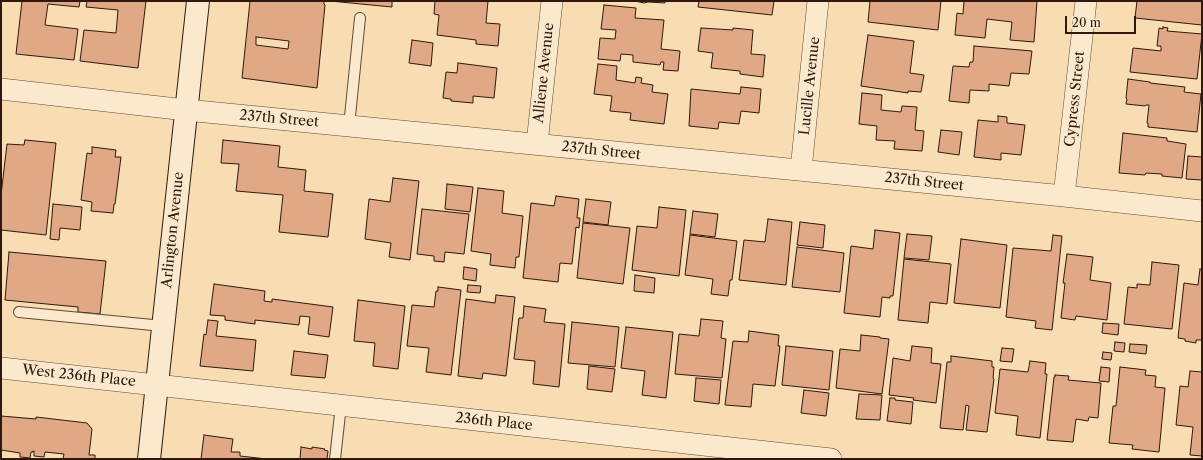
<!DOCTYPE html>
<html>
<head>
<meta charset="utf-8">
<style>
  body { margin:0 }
  #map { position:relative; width:1203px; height:460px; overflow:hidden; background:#f8ddb2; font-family:"Libre Caslon Text",serif }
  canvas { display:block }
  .frame { position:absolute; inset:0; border:2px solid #2e180f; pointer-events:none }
  .scale { position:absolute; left:1065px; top:16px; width:71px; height:18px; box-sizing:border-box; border:2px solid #2e180f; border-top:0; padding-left:5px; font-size:12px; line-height:14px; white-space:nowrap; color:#2e180f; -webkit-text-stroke:3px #fae9cd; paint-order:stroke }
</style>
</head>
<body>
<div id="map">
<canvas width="1203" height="460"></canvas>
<div class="frame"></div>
<div class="scale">20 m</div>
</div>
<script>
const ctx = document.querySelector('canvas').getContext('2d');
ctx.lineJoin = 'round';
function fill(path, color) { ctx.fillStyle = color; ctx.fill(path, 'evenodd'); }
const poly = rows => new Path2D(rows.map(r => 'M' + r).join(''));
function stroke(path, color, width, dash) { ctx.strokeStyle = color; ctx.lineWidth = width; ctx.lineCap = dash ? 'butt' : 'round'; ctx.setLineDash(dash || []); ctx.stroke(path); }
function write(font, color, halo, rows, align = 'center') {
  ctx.font = font + ' "Libre Caslon Text",serif'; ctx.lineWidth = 3; ctx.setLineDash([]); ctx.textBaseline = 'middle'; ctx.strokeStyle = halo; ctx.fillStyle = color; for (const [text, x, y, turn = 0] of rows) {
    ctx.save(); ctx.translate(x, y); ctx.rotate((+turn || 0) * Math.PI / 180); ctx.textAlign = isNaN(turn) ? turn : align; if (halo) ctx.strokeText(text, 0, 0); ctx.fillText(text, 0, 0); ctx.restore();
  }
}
const building = poly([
  [22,1,80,1,79,7,48,4,45,25,78,29,74,60,16,54,22,1],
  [87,1,146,1,138,68,80,61,84,30,116,33,118,10,86,7,87,1],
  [250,1,324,1,324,4,325,5,317,88,242,78,250,1],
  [256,37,289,41,288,49,256,45,256,37],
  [330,1,392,1,392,7,330,1],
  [435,1,488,1,486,23,500,24,498,46,476,44,476,40,437,35,439,15,434,14,435,1],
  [635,1,665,1,665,3,648,2,644,3,635,1],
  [699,1,774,1,772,15,698,7,699,1],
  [870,1,941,1,938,30,868,22,870,1],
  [964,1,1037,1,1034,42,1010,40,1012,22,987,19,985,38,955,35,957,13,963,14,964,1],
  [1137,1,1202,1,1202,25,1135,18,1137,1],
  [604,5,636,8,635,18,664,20,661,49,680,51,678,71,663,70,664,62,661,62,660,65,633,62,633,55,621,54,620,61,598,59,600,38,615,39,616,30,601,29,604,5],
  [1163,27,1168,28,1167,31,1202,34,1197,79,1130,72,1133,48,1161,51,1161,46,1157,46,1159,28,1163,29,1163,27],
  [701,28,733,30,733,28,753,30,751,54,765,55,763,77,740,74,740,71,711,68,713,53,698,51,701,28],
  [868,35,914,41,910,73,924,75,921,92,908,91,908,93,861,86,868,35],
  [412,40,433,43,431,66,409,63,412,40],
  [974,46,1032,51,1029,74,1011,73,1009,86,989,84,989,91,970,90,969,103,949,101,953,66,969,67,970,62,973,62,974,46],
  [458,63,497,68,494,98,473,96,473,103,451,101,451,99,443,98,446,72,457,73,458,63],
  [598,64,617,66,616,80,635,83,636,77,642,78,641,83,653,85,652,92,668,94,664,124,630,120,631,113,610,111,612,96,594,94,598,64],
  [1128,79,1150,82,1150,83,1185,87,1184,92,1201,94,1197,132,1148,127,1148,123,1147,123,1149,105,1146,105,1145,106,1126,104,1127,99,1126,98,1128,79],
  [741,87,761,89,759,113,741,111,739,124,719,122,718,129,689,126,691,89,740,94,741,87],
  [862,93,882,95,881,110,901,112,902,106,917,107,915,130,924,131,922,151,894,149,895,141,876,140,877,126,859,124,862,93],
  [998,116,1007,117,1007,123,1025,125,1021,155,1001,153,1001,160,974,157,978,120,998,122,998,116],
  [941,130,962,132,959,155,938,152,941,130],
  [1123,133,1167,138,1167,141,1186,144,1182,178,1162,176,1162,174,1146,173,1145,175,1119,173,1123,133],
  [25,140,56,143,46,235,1,230,1,195,7,144,24,145,25,140],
  [223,140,280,146,278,167,306,170,304,191,333,194,328,237,279,232,283,195,236,191,239,164,221,163,223,140],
  [92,147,116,150,115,157,121,157,115,204,114,204,113,213,91,211,92,202,81,200,87,153,92,154,92,147],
  [1188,156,1202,157,1202,180,1186,179,1188,156],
  [393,178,419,181,410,260,389,257,391,243,365,239,369,199,390,202,393,178],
  [447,184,473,187,470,212,445,209,447,184],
  [478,188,504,191,502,213,523,216,519,257,516,257,515,268,490,265,491,254,471,251,478,188],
  [556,196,579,199,577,218,580,218,579,228,576,227,572,264,560,263,558,282,523,278,531,203,554,206,556,196],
  [586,199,611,202,608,225,583,222,586,199],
  [53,204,82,207,80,230,60,228,59,240,50,239,53,204],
  [659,207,686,210,679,276,632,270,637,226,657,228,659,207],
  [422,209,469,214,464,254,445,252,444,262,434,261,434,256,417,254,422,209],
  [693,211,718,214,715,237,690,234,693,211],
  [768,219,792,222,786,285,739,280,744,240,765,242,768,219],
  [800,222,825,225,823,248,797,245,800,222],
  [583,223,630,228,623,284,577,278,583,223],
  [875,230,900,233,893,296,890,296,890,298,882,297,880,317,844,313,851,246,873,249,875,230],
  [907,234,932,236,929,260,904,258,907,234],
  [690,235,737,241,732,280,730,280,728,296,711,294,713,279,685,275,690,235],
  [1053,235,1062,236,1052,330,1035,328,1036,321,1006,317,1013,248,1051,251,1053,235],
  [961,239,1007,245,1000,308,954,303,961,239],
  [797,247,844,253,840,292,792,287,797,247],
  [9,252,106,261,100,314,78,312,78,307,5,300,9,252],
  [1067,254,1093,257,1090,280,1111,283,1107,320,1076,316,1075,320,1061,318,1065,283,1063,283,1067,254],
  [904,259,951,264,947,304,930,302,928,323,898,320,904,259],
  [1152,262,1179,265,1172,329,1124,324,1128,287,1137,288,1137,284,1150,285,1152,262],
  [464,267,477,269,476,281,463,279,464,267],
  [1200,269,1202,270,1202,340,1196,340,1196,343,1185,341,1185,339,1178,338,1184,283,1198,285,1200,269],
  [635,275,655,278,654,293,634,291,635,275],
  [214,284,265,291,264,301,272,302,272,299,333,307,329,337,308,334,310,317,300,316,299,325,255,320,255,324,225,320,225,316,210,315,214,284],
  [468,285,481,286,480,293,467,292,468,285],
  [438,287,461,290,451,375,426,372,429,348,407,346,412,305,434,307,436,291,438,291,438,287],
  [496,295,515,297,506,376,483,373,482,379,458,376,466,299,495,303,496,295],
  [358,300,405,306,398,369,373,366,375,343,354,341,358,300],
  [524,306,546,309,544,322,565,324,559,387,533,384,535,361,514,359,519,318,523,318,524,306],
  [701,319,723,321,721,338,726,339,722,378,675,374,679,334,699,336,701,319],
  [208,320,218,321,216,336,256,340,253,371,200,366,204,334,206,335,208,320],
  [572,322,619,327,615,367,568,363,572,322],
  [1103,323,1119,324,1118,335,1102,333,1103,323],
  [626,327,673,332,666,398,642,395,645,371,621,368,626,327],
  [749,331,779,335,778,346,780,346,775,386,753,384,751,407,725,405,733,341,748,342,749,331],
  [861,335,880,337,880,338,889,339,882,394,836,388,840,349,860,351,861,335],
  [1115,342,1125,343,1124,352,1114,351,1115,342],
  [1130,344,1147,345,1146,354,1129,352,1130,344],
  [786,346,833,351,829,390,782,385,786,346],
  [912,346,932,348,931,363,941,364,936,403,913,400,914,398,889,395,893,358,910,361,912,346],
  [1002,348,1014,349,1012,362,1000,361,1002,348],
  [294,351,328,355,325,378,291,375,294,351],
  [1103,352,1112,353,1111,360,1102,359,1103,352],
  [951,356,992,361,992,367,994,367,993,378,994,379,987,432,966,430,969,406,966,405,963,430,940,428,947,362,951,362,951,356],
  [1030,361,1046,363,1045,374,1047,374,1040,438,1016,435,1018,416,995,413,1000,369,1028,372,1030,361],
  [589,366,615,369,612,392,587,389,589,366],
  [1101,367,1110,368,1109,382,1099,381,1101,367],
  [1120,367,1146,370,1145,375,1156,376,1155,387,1165,388,1159,452,1132,449,1133,445,1109,443,1113,406,1116,406,1120,367],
  [1190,371,1202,372,1202,456,1190,455,1193,427,1176,425,1180,386,1188,387,1190,371],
  [1055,375,1069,376,1068,380,1101,383,1098,418,1089,417,1088,421,1076,419,1073,442,1047,440,1054,377,1055,377,1055,375],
  [696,378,721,380,719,404,694,401,696,378],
  [804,390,829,393,826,416,801,413,804,390],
  [859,394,882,395,880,420,856,419,859,394],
  [890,398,895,398,895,400,913,402,911,424,887,421,890,398],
  [1,416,36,419,36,417,87,423,92,429,89,455,95,455,95,459,63,459,64,454,45,452,44,457,34,456,34,451,33,451,33,452,31,452,30,458,20,457,20,453,1,450,1,416],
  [204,435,233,439,231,452,240,452,240,456,267,459,201,459,204,435],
  [301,447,312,449,312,447,325,449,324,450,328,451,327,459,300,459,301,447]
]);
fill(building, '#e0a885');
stroke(building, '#2e180f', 1);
const lane = poly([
  [349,126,360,18],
  [19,312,163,326],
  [335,459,341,405]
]);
const street = poly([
  [1,89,186,110,1064,196,1202,211],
  [537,144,552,1],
  [801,170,818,1],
  [1064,196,1086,1],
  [1,368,831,459]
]);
const secondary = poly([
  [149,459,198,1]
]);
stroke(lane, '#604938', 12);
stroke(street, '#604938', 22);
stroke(secondary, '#2e180f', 24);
stroke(lane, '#fae9cd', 10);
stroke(street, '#fae9cd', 21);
stroke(secondary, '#fae9cd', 22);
write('14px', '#2e180f', '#fae9cd', [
  ["Alliene Avenue",544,73,-84],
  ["Lucille Avenue",810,86,-84],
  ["Cypress Street",1075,99,-84],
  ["237th Street",279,119,5],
  ["237th Street",601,151,6],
  ["237th Street",924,182,6],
  ["Arlington Avenue",173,230,-84],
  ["West 236th Place",79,376,6],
  ["236th Place",494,422,6]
]);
</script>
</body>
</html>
